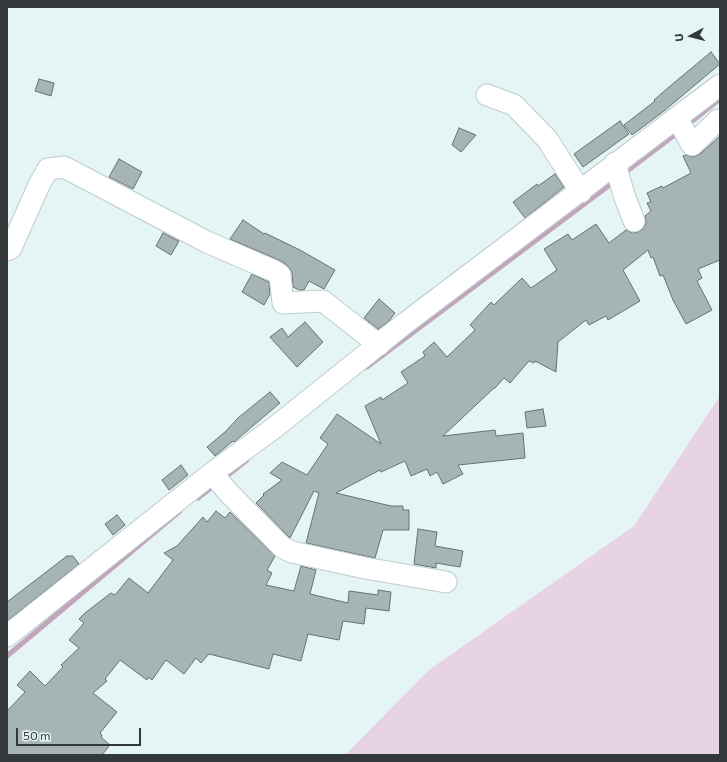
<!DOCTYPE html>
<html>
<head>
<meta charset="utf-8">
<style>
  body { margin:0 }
  #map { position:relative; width:727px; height:762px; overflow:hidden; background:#e5f4f5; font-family:Commissioner,sans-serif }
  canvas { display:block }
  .frame { position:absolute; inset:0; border:8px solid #33393a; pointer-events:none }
  .north { position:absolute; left:671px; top:16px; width:40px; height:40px; -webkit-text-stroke:3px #e5f4f5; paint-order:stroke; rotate:263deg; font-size:11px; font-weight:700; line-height:16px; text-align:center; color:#33393a }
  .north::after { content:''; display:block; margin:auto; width:14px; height:18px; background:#33393a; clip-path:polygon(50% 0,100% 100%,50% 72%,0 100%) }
  .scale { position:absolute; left:16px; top:728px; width:125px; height:18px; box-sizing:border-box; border:2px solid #33393a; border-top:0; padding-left:5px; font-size:12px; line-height:14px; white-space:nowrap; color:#33393a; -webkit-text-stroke:3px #e5f4f5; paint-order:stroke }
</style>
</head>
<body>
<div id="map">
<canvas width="727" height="762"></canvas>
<div class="frame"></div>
<div class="north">U</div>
<div class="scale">50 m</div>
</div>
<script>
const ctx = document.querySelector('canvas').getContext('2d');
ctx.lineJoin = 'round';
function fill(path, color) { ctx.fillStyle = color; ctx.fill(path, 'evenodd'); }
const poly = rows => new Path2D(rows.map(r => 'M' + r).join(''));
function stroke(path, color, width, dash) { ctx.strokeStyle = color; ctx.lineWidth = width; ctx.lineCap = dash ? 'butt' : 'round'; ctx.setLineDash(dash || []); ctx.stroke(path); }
fill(poly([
  [720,396,720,755,345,755,429,670,634,526]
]), '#e7d3e4');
stroke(poly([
  [686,126,720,99],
  [623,174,680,131],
  [367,367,615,181],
  [223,479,247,460],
  [198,498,215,485],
  [7,656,180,511]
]), '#c0a5bb', 5);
const building = poly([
  [711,52,720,64,664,111,632,135,624,125,655,101,654,100,669,87,711,52],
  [39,79,54,83,51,96,35,91,39,79],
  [620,121,629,134,583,167,574,154,620,121],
  [459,128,476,135,461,152,452,145,459,128],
  [720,136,720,260,698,269,702,278,697,281,712,310,686,324,673,300,663,275,660,276,653,257,651,258,648,250,623,270,640,301,608,320,606,316,589,325,586,320,558,342,556,372,535,361,534,363,529,361,510,383,504,378,495,388,494,388,443,436,495,430,496,436,523,433,525,458,458,465,463,474,443,484,437,472,430,476,427,469,411,476,405,461,381,472,380,470,336,493,391,506,403,506,403,510,409,510,409,530,383,530,375,558,306,543,319,493,314,491,290,538,256,503,264,495,263,494,282,480,270,473,282,462,307,475,328,444,320,438,337,414,381,444,365,406,381,397,382,400,408,383,401,372,425,356,423,352,434,342,447,357,475,330,470,325,491,302,494,305,522,278,531,288,557,270,544,249,568,234,572,240,596,224,609,243,626,230,633,233,638,232,643,229,646,223,645,216,651,211,647,203,651,202,647,193,662,186,663,188,691,173,683,156,686,155,693,157,700,154,720,136],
  [119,159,142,172,133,189,109,177,119,159],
  [555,174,564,187,525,218,513,202,537,184,538,186,555,174],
  [243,220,264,234,265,233,300,250,335,270,324,289,309,281,304,290,299,290,293,287,292,273,290,269,287,265,279,260,230,239,243,220],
  [163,233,179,241,171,255,156,246,163,233],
  [252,274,269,282,270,294,264,305,242,292,252,274],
  [379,299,395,313,389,321,378,329,364,318,379,299],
  [305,322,323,342,297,367,270,337,282,328,288,337,305,322],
  [270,392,280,403,234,442,233,441,215,456,207,447,225,432,238,418,270,392],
  [543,409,546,426,527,428,525,412,543,409],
  [181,465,188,475,169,490,162,480,181,465],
  [216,511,225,518,230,512,275,556,267,570,272,573,266,585,294,591,301,566,316,570,310,594,348,603,349,591,378,595,378,590,391,592,389,611,366,608,364,624,343,621,339,640,308,634,301,661,273,654,269,669,209,654,201,663,196,658,184,674,166,660,152,680,148,677,147,680,120,660,105,679,107,681,93,693,117,712,100,733,102,735,101,737,110,745,102,755,7,755,7,711,25,692,17,685,30,671,45,686,63,667,61,665,79,648,69,640,84,623,79,619,85,613,111,593,115,595,129,578,148,593,173,560,164,553,177,546,203,517,207,522,216,511],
  [117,515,125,525,113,535,105,524,117,515],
  [418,529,437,532,435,546,463,551,460,567,436,563,436,568,414,564,418,529],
  [67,556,73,556,79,564,7,621,7,602,67,556]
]);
fill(building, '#a6b4b5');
stroke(building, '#657273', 1);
const minor = poly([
  [487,95,514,105,547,139,581,192],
  [677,118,692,145,718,120],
  [615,163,624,195,634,221],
  [7,250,11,248,39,185,48,169,64,167,207,242,274,271,280,275,283,303,323,301,379,345],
  [212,473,228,492,282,547,292,552,365,568,446,582],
  [7,636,212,473,274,428,404,324,720,85]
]);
stroke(minor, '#bdcccd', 23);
stroke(minor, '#fff', 21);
</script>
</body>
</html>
